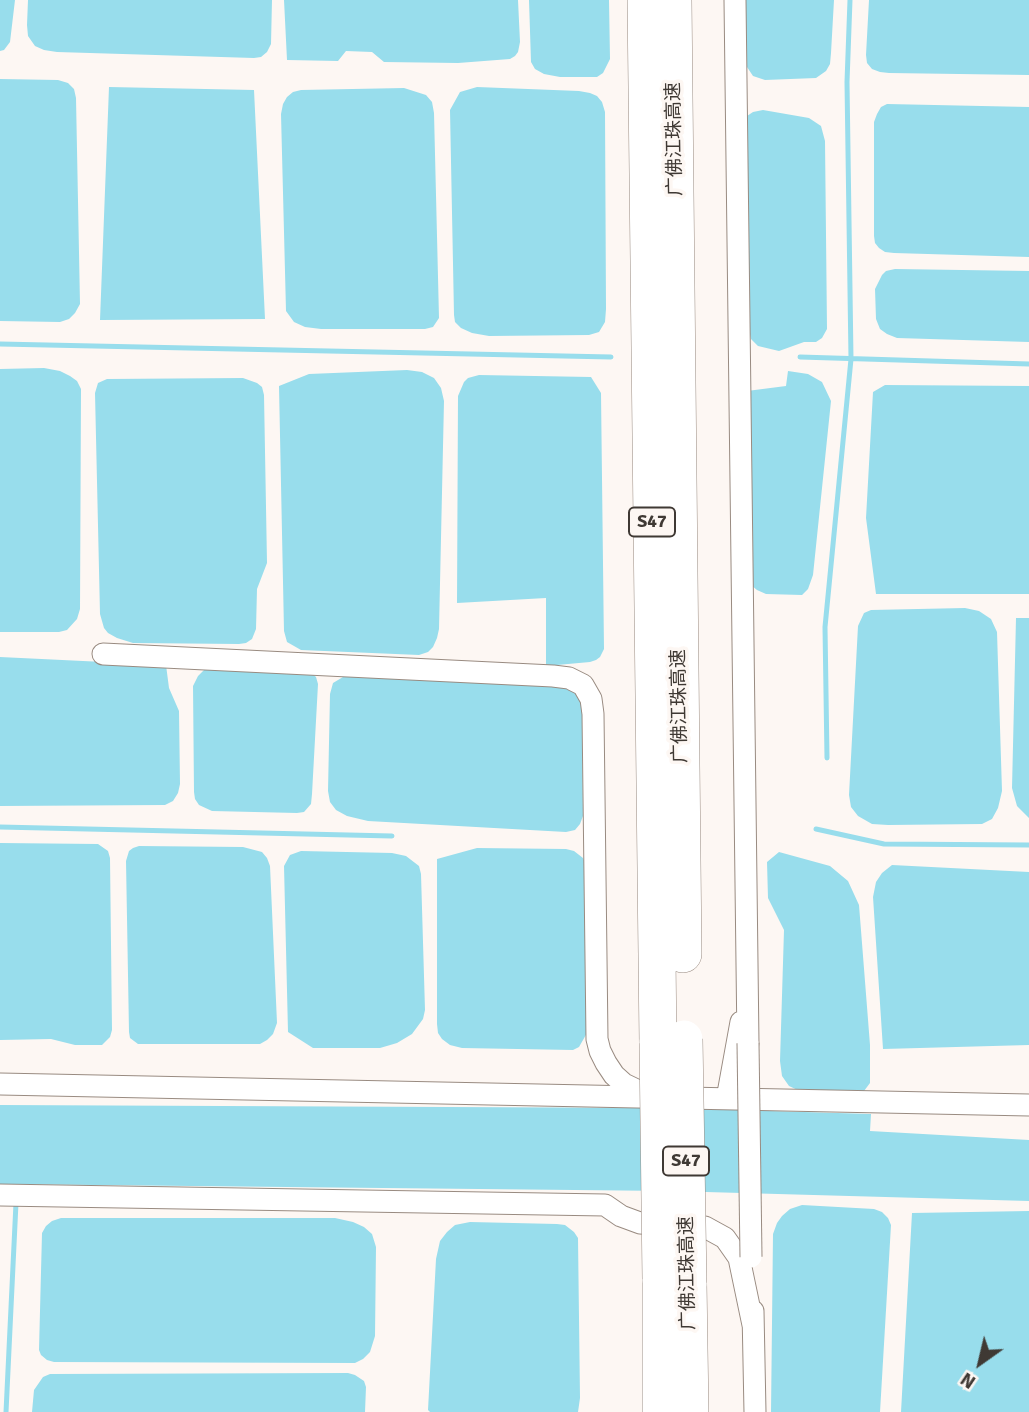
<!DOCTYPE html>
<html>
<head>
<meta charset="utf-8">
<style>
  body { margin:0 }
  #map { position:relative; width:1029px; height:1412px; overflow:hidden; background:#fdf7f3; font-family:Signika,sans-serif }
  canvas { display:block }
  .north { position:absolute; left:945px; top:1328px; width:70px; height:70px; -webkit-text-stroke:5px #fdf7f3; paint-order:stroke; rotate:214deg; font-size:19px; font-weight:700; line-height:28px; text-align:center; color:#3f3934 }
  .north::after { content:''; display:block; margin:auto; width:24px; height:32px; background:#3f3934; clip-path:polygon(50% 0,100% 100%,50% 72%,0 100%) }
</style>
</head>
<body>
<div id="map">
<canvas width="1029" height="1412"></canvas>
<div class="north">N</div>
</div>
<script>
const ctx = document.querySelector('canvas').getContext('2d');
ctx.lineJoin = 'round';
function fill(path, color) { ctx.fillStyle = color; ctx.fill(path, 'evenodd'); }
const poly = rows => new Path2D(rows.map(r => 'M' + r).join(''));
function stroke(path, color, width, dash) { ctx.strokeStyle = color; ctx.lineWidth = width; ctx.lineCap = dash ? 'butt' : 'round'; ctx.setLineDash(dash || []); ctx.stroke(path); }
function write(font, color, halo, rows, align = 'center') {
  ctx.font = font + ' Signika,"Noto Sans SC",sans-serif'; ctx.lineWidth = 7; ctx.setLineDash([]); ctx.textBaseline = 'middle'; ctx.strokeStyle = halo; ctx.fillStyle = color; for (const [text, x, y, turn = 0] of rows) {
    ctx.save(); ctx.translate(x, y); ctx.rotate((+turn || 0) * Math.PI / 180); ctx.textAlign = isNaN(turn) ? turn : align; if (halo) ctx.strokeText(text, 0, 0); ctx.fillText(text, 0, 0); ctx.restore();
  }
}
fill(poly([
  [0,0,15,0,10,42,4,50,0,51],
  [28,0,272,0,271,44,267,52,261,57,254,58,57,52,44,50,35,46,28,36,27,25],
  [284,0,518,0,520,42,518,52,515,56,510,59,458,63,384,62,372,52,346,51,338,61,287,60],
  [529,0,609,0,610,59,603,73,597,77,560,77,544,74,535,69,531,62],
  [744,0,834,0,831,53,830,64,826,71,816,78,765,80,753,76,747,67],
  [869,0,1029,0,1029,75,889,73,880,72,872,69,867,63,866,55],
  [0,79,58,80,68,83,74,89,76,98,80,304,75,313,69,319,60,322,0,321],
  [109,87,254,90,265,319,100,320],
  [477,87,579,91,590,93,597,96,602,102,605,112,606,309,605,322,599,332,589,335,489,336,472,333,461,328,455,322,454,315,450,110,460,92],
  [404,88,426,95,432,102,434,113,439,318,433,327,425,329,321,329,305,327,294,322,286,311,281,114,283,104,287,97,293,92,301,90],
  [887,104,1029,107,1029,257,894,253,885,252,879,248,875,243,874,236,874,122,877,114,881,107],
  [763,110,809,118,821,126,825,141,827,329,822,338,816,342,804,342,779,351,758,346,751,339,749,329,747,116,753,112],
  [895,269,1029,271,1029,342,897,338,887,334,880,329,876,319,875,289,882,275,886,271],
  [44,368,60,371,70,376,77,381,81,389,80,609,77,619,67,630,59,632,0,632,0,369],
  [407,370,422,372,434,378,441,388,444,401,439,629,437,638,433,647,428,652,419,655,301,650,287,642,284,631,279,386,309,374],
  [788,371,808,374,822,382,831,401,813,575,808,589,802,595,766,594,757,590,751,585,747,391,786,386],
  [479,375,591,377,601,393,604,649,600,657,596,660,590,662,546,666,546,598,457,603,458,396,464,382,468,378],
  [243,378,257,383,262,387,264,395,267,563,257,589,256,629,252,639,246,643,239,644,133,643,117,638,108,633,104,628,100,614,95,393,98,383,107,379],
  [885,385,1029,386,1029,594,876,594,866,518,873,392],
  [965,608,979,611,991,619,997,632,1002,791,998,808,992,819,982,824,888,825,872,824,858,816,851,807,849,795,858,626,864,613,871,610],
  [1016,618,1029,618,1029,818,1017,806,1012,788],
  [0,657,166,665,169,688,179,711,180,784,178,793,173,801,165,805,0,806],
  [205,669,311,672,316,677,318,684,312,794,311,804,304,812,297,813,212,811,199,805,195,799,194,792,193,686,198,676],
  [358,675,559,685,568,688,580,696,582,703,583,816,580,824,575,830,566,832,368,821,347,816,336,810,330,802,328,791,330,694,333,683,343,677],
  [0,843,98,844,108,851,110,858,112,1030,110,1037,102,1045,75,1045,51,1039,0,1040],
  [139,846,243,847,262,852,267,858,270,866,277,1023,273,1034,267,1040,260,1044,138,1044,130,1038,129,1032,126,861,129,851,133,848],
  [477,848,566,849,574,851,583,858,585,863,587,1033,579,1047,573,1050,462,1048,450,1045,442,1039,438,1033,437,1024,437,859],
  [301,851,392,853,406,856,419,866,421,874,425,1010,423,1019,412,1034,397,1043,380,1048,313,1048,288,1032,284,866,290,855],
  [779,852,830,866,848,881,859,905,870,1045,870,1083,864,1091,856,1095,804,1093,789,1086,782,1076,780,1061,784,930,768,898,767,862],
  [892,865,1029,872,1029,1045,883,1049,873,897,876,882,882,873],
  [0,1105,670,1108,871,1114,870,1131,1029,1140,1029,1201,670,1191,0,1184],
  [802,1205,874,1209,882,1212,888,1218,891,1225,880,1412,771,1412,773,1234,777,1223,782,1216,790,1209],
  [1029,1211,1029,1412,901,1412,912,1213],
  [61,1218,335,1218,353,1222,364,1227,372,1234,376,1247,375,1336,370,1352,363,1359,355,1363,54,1362,47,1360,41,1355,39,1350,42,1233,46,1226,52,1221],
  [470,1222,557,1224,565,1225,574,1232,578,1238,580,1398,578,1412,430,1412,428,1410,436,1259,440,1241,447,1232,455,1225],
  [348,1373,355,1375,364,1381,366,1387,365,1412,32,1412,34,1390,43,1377,50,1374]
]), '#98ddec');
stroke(poly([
  [0,344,611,357],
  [800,357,1029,364],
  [827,758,825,627,851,359,847,82,850,0],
  [0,827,392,836],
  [816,829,884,844,1029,845],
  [6,1412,16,1203]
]), '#98ddec', 5);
const street = poly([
  [735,0,748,1043],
  [103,654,553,676,569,678,583,685,591,699,593,714,597,1039,600,1051,606,1063,614,1075,624,1084,647,1095],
  [0,1084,1029,1105],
  [727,1099,741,1022],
  [0,1195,605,1205,621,1216,640,1223,705,1227,725,1238,739,1258,753,1325],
  [753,1311,755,1412]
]);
const highway = poly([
  [646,0,658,1043],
  [673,0,683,954],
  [688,1283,690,1412],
  [661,1412,661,1279]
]);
stroke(street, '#998b81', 23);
stroke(highway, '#998b81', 38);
stroke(street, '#fff', 21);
stroke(highway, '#fff', 37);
const streetBridge = poly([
  [748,1043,751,1257]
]);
const highwayBridge = poly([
  [684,1039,688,1283],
  [658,1043,661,1279]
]);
stroke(streetBridge, '#998b81', 23, []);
stroke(highwayBridge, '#998b81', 38, []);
stroke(streetBridge, '#fff', 21);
stroke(highwayBridge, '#fff', 37);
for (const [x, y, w] of [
  [652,522,46],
  [686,1161,46]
]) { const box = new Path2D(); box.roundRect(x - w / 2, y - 14.5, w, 29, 5); ctx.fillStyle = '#fdf7f3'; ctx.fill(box); stroke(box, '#3f3934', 2); }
write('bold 18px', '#3f3934', null, [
  ["S47",652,522],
  ["S47",686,1161]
]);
write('19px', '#3f3934', '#fdf7f3', [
  ["广佛江珠高速",675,139,-91],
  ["广佛江珠高速",680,706,-91],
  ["广佛江珠高速",688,1273,-91]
]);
</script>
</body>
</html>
